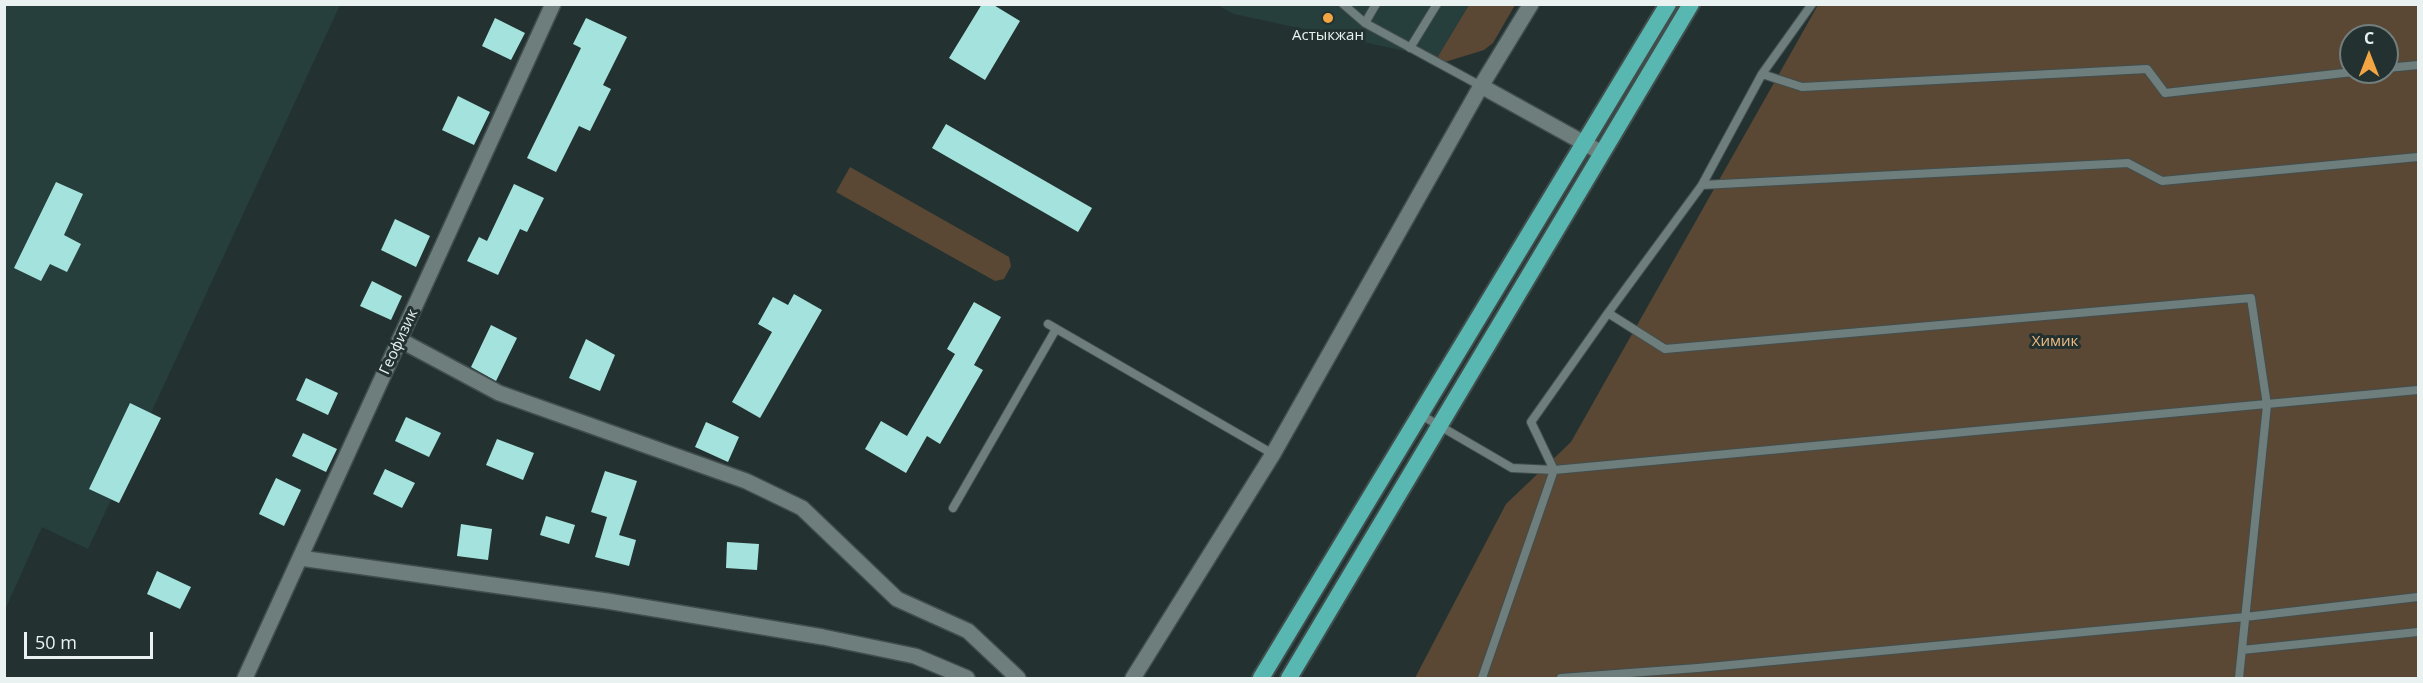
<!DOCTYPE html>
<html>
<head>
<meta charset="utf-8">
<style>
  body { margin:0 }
  #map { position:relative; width:2423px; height:683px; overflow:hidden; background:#233231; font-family:"Open Sans",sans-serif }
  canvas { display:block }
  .frame { position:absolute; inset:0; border:6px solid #e9f2f1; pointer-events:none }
  .north { position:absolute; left:2339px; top:24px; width:60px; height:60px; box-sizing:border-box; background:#233231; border:2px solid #727f7e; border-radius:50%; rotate:0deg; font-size:16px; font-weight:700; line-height:24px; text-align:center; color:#e9f2f1 }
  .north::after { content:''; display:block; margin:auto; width:21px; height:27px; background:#f2a542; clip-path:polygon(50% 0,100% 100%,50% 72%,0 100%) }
  .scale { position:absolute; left:24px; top:632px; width:129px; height:27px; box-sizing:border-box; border:3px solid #e9f2f1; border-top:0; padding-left:8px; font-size:18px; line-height:21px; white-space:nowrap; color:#e9f2f1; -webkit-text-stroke:4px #233231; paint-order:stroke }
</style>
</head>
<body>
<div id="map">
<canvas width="2423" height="683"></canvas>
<div class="frame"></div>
<div class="north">С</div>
<div class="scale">50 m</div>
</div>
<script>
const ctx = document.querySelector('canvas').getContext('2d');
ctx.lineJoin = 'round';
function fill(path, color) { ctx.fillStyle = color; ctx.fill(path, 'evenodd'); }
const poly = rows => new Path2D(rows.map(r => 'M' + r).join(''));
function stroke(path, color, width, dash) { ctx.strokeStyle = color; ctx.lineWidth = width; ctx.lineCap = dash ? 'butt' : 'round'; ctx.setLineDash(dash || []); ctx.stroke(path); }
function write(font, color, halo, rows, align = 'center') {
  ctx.font = font + ' "Open Sans",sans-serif'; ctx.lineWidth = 6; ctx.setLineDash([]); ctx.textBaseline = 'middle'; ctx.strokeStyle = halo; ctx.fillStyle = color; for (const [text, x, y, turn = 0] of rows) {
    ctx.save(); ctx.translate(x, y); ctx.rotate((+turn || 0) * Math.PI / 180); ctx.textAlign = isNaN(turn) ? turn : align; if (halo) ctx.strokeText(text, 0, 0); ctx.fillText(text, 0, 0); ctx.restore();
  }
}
fill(poly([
  [5,5,340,5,151,413,161,418,119,503,111,500,88,549,42,527,5,610],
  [1217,5,1469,5,1437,58,1234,14]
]), '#263e3c');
fill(poly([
  [1469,5,1515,5,1493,43,1484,50,1445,62,1437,58],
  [1818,5,2418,5,2418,678,1415,678,1506,504,1571,442],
  [2351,36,2387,36,2387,72,2351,72],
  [850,167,1009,257,1011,266,1004,279,995,281,836,192]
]), '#5a4835');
fill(poly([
  [982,4,992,4,1020,21,985,80,949,58],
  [495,18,525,33,511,60,482,46],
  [586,18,627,37,603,85,611,89,590,131,579,126,556,172,527,158,581,48,573,44],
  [458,96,490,112,474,145,442,130],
  [946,124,1092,208,1078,232,932,148],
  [56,182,83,194,64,235,81,244,67,272,50,264,41,281,14,268],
  [514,184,544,198,527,232,520,229,498,275,467,261,479,237,487,241],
  [395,219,430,236,416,267,381,250],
  [372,281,402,296,391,320,360,306],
  [794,294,822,310,760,418,732,402,772,332,758,324,773,297,788,305],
  [974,302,1001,317,974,365,983,370,940,444,927,436,906,473,865,449,881,421,907,436,955,354,947,349],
  [491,325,517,338,496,381,471,367],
  [586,339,615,355,600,391,569,378],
  [306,378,338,393,328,415,296,400],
  [130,403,161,418,119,503,89,489],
  [406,417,441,433,429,457,395,441],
  [706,422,739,437,728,462,695,447],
  [303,433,337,449,326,472,292,456],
  [497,439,534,453,523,480,486,465],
  [385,469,415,483,402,508,373,494],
  [605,471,637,481,619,535,636,540,629,566,595,557,607,517,591,512],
  [276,478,301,490,284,526,259,514],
  [546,516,575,525,569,544,540,535],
  [461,524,492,529,488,560,457,556],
  [727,542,759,544,757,570,726,568],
  [157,571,191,587,180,609,147,594]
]), '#a4e3dd');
const service = poly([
  [1343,4,1365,23],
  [1376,4,1365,23,1481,86],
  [1410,48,1437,4],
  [2387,68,2418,65],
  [1762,74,1802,87,2147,69,2165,93,2353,72],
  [1702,185,2128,163,2162,181,2418,157],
  [1608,313,1665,349,2251,298,2267,405,2239,678],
  [1048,324,1273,454],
  [1421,415,1512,468,1554,470,2418,390],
  [953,508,1056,329],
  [2242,650,2418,632],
  [1482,678,1554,470,1531,422,1608,313,1702,185,1762,74,1812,4],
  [1561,678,1698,668,2245,617,2418,597]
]);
const minor = poly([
  [1481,86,1602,153],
  [400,340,499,393,746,481,802,508,897,599,968,631,1018,678],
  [300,558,607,601,823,637,915,656,967,678],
  [245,678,553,4],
  [1133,678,1273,454,1481,86,1531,4]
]);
const trunk = poly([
  [1261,678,1668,4],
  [1289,678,1691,4]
]);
stroke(service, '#414e4d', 10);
stroke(minor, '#414e4d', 18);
stroke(trunk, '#414e4d', 20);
stroke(service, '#6e7e7d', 8);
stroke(minor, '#6e7e7d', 15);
stroke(trunk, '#58b7b0', 16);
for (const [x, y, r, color] of [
  [1328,18,6,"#f2a542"]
]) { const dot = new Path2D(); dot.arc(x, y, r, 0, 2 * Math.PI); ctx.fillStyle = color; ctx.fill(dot); stroke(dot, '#233231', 2); }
write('15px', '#e9f2f1', '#233231', [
  ["Астыкжан",1328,36]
]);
write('15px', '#e9f2f1', '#233231', [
  ["Геофизик",399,342,-65]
]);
write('15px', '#eebb82', '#233231', [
  ["Химик",2055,342]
]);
</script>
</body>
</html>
